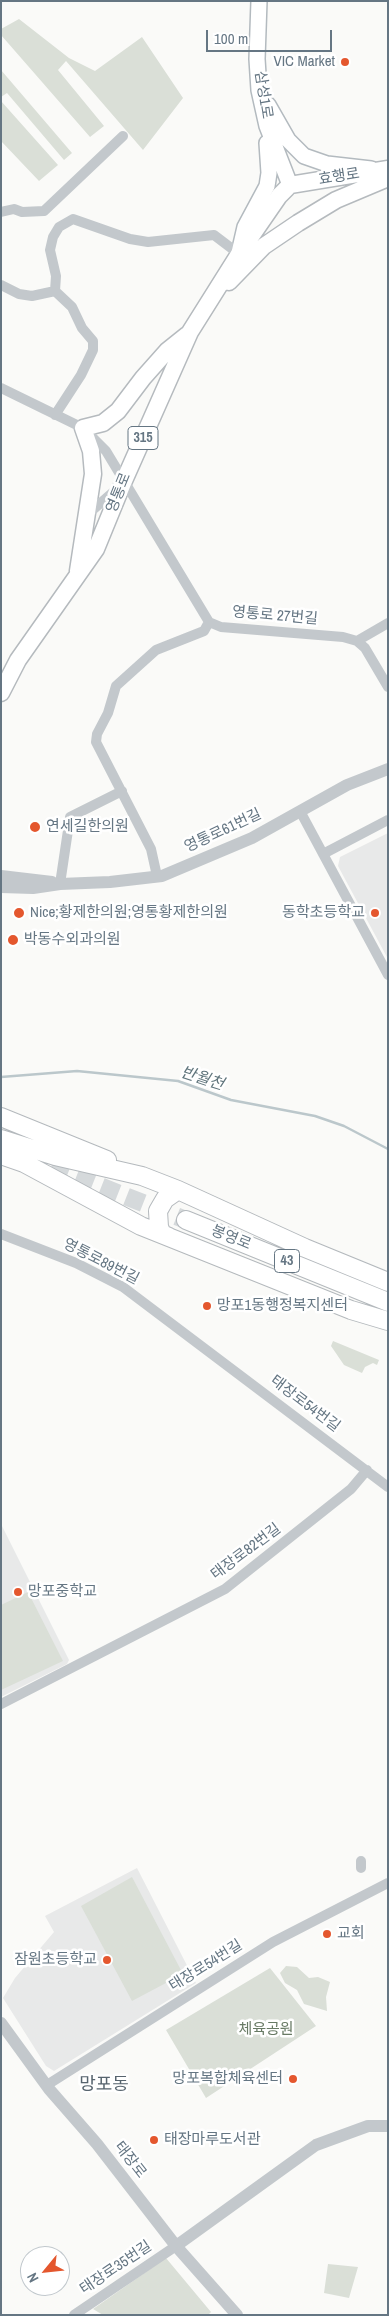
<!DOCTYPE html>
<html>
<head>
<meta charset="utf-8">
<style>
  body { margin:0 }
  #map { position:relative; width:389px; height:2316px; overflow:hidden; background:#fafaf8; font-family:"Archivo Narrow",sans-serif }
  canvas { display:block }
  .frame { position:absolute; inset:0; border:2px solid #657683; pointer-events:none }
  .north { position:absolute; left:20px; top:2246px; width:50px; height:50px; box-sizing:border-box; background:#fff; border:1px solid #c1c8cd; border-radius:50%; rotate:242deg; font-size:14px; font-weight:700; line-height:20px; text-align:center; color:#657683 }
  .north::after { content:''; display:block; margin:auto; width:18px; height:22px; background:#e4572e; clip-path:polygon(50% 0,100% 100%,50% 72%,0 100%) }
  .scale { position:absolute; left:206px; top:30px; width:126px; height:22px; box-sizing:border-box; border:2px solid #657683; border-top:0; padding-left:6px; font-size:15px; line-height:18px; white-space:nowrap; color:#657683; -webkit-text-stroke:4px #fff; paint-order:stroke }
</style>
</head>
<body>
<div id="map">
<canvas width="389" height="2316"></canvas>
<div class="frame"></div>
<div class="north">N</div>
<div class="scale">100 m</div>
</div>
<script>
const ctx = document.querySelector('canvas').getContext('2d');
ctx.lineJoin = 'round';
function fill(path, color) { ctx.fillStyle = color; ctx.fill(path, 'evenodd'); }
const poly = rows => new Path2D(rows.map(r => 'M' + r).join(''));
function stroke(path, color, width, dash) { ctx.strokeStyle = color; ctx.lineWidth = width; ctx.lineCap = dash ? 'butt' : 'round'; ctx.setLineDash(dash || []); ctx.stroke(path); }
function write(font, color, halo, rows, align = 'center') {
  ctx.font = font + ' "Archivo Narrow","Noto Sans KR",sans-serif'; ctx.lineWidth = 5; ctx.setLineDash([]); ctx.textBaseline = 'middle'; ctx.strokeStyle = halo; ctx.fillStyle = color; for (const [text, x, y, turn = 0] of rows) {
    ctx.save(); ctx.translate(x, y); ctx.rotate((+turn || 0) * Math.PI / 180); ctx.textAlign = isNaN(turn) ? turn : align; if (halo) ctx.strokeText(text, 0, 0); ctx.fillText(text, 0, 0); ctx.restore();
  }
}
fill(poly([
  [388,833,388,959,338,866,340,857],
  [1,1524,69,1660,67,1664,1,1697],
  [137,1868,196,1983,54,2071,46,2066,3,1998,15,1978,54,1932,45,1916]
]), '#e8e9e9');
fill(poly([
  [19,19,69,58,95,71,142,37,183,98,143,150,66,61,58,70,104,126,90,137,1,35,1,29],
  [1,70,72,153,64,160,7,93,1,97],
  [1,101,58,165,39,181,1,141],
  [333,1341,379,1360,377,1365,373,1363,365,1367,362,1373,344,1365,331,1346],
  [28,1592,63,1661,1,1690,1,1605],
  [132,1877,183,1974,132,2001,81,1906],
  [286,1966,297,1967,309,1978,318,1977,330,1982,326,1997,327,2011,304,2004,297,1990,285,1983,280,1973],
  [270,1968,316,2026,206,2098,166,2030],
  [166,2258,211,2312,208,2315,103,2315,93,2309],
  [328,2264,358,2267,349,2298,324,2293]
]), '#dadfd7');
stroke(poly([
  [1,1077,77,1071,178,1081,231,1100,315,1116,344,1126,388,1149]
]), '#bbc7cb', 2.5);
stroke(poly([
  [26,1157,186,1220]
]), '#d5d9db', 18, [18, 9]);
const secondary = poly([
  [259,1,257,59,259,90,267,126,290,185],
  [268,105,288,140,304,156,327,164,371,169],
  [239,253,245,227,267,186,269,173,267,143]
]);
const primary = poly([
  [229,282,264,246,298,223,336,200,388,178],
  [78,571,93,474,91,451,83,428,103,423,118,411,143,378,167,351,187,335],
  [1,693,18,660,96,549,123,483,190,332,239,254,279,196,290,185,388,169]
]);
const trunk = poly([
  [1,1117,107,1160],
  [1,1139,55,1156,142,1176,178,1190,305,1248,388,1282],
  [1,1155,24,1163,141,1226,351,1310,388,1321],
  [186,1220,388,1302],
  [169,1237,162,1234,159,1227,158,1211,165,1199,178,1190]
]);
stroke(secondary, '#b3babf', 18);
stroke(primary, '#b5babe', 19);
stroke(trunk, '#b4b9bd', 20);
stroke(poly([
  [1,212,14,209,22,212,44,211,123,136],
  [1,285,19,294,32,296,55,291],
  [1,388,83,428,106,451,209,622,221,627,343,637,357,641,365,648,388,687],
  [55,415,81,375,93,350,93,341,82,328,72,307,55,291,56,276,50,250,53,237,59,227,73,219,130,239,148,242,214,235,239,254],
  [88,514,119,487],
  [357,641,388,623],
  [300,811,388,975],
  [323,854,388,820],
  [157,876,151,849,96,742,97,734,108,713,116,686,156,650,204,631,209,622],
  [60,884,70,817,122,791],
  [1,1234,76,1263,123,1287,388,1487],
  [1,1704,225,1589,351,1489,367,1470],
  [361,1868,361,1861],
  [47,2085,273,1942,388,1883],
  [74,2315,176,2246]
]), '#c3c8cc', 10);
stroke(poly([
  [1,876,52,882],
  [1,887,33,888,60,884,110,882,162,876,252,838,347,785,388,769],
  [1,2023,49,2089,97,2144,176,2246,237,2315],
  [176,2246,316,2145,368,2126,388,2126]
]), '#c3c8cc', 12);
stroke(secondary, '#fff', 15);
stroke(primary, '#fff', 16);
stroke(trunk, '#fff', 18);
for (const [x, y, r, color] of [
  [345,62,5,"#e4572e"],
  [35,827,6,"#e4572e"],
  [19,913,6,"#e4572e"],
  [375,913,5,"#e4572e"],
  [13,940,6,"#e4572e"],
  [207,1306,5,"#e4572e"],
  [18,1592,5,"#e4572e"],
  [327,1934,5,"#e4572e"],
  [107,1960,5,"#e4572e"],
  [293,2079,5,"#e4572e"],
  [154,2140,5,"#e4572e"]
]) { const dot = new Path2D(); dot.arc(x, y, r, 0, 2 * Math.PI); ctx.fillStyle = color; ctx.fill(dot); stroke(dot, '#fff', 2); }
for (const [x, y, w] of [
  [143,438,30],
  [287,1261,25]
]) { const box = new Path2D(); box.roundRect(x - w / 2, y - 11.5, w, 23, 4); ctx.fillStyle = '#fff'; ctx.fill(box); stroke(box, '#657683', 1); }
write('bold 14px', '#657683', null, [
  ["315",143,438],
  ["43",287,1261]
]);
write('15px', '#657683', '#fff', [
  ["VIC Market",335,62,"right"],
  ["연세길한의원",46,827],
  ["Nice;황제한의원;영통황제한의원",30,913],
  ["동학초등학교",365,913,"right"],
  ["박동수외과의원",24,940],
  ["망포1동행정복지센터",217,1306],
  ["망포중학교",28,1592],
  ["교회",337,1934],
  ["잠원초등학교",97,1960,"right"],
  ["망포복합체육센터",283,2079,"right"],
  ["태장마루도서관",164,2140]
], 'left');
write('15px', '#657683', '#fff', [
  ["삼성1로",263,95,81],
  ["효행로",339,177,-9],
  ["영통로",119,493,-68],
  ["영통로 27번길",275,616,5],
  ["영통로61번길",223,831,-25],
  ["봉영로",231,1238,22],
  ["영통로89번길",101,1262,27],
  ["태장로54번길",305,1404,37],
  ["태장로82번길",246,1552,-37],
  ["태장로54번길",206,1966,-32],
  ["태장로",130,2160,52],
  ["태장로35번길",116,2268,-34]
]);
write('15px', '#687a64', '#fff', [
  ["체육공원",266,2030]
]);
write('italic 16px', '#60757c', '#fff', [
  ["반월천",202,1079,18]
]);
write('18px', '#57646e', '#fff', [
  ["망포동",104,2085]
]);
</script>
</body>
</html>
